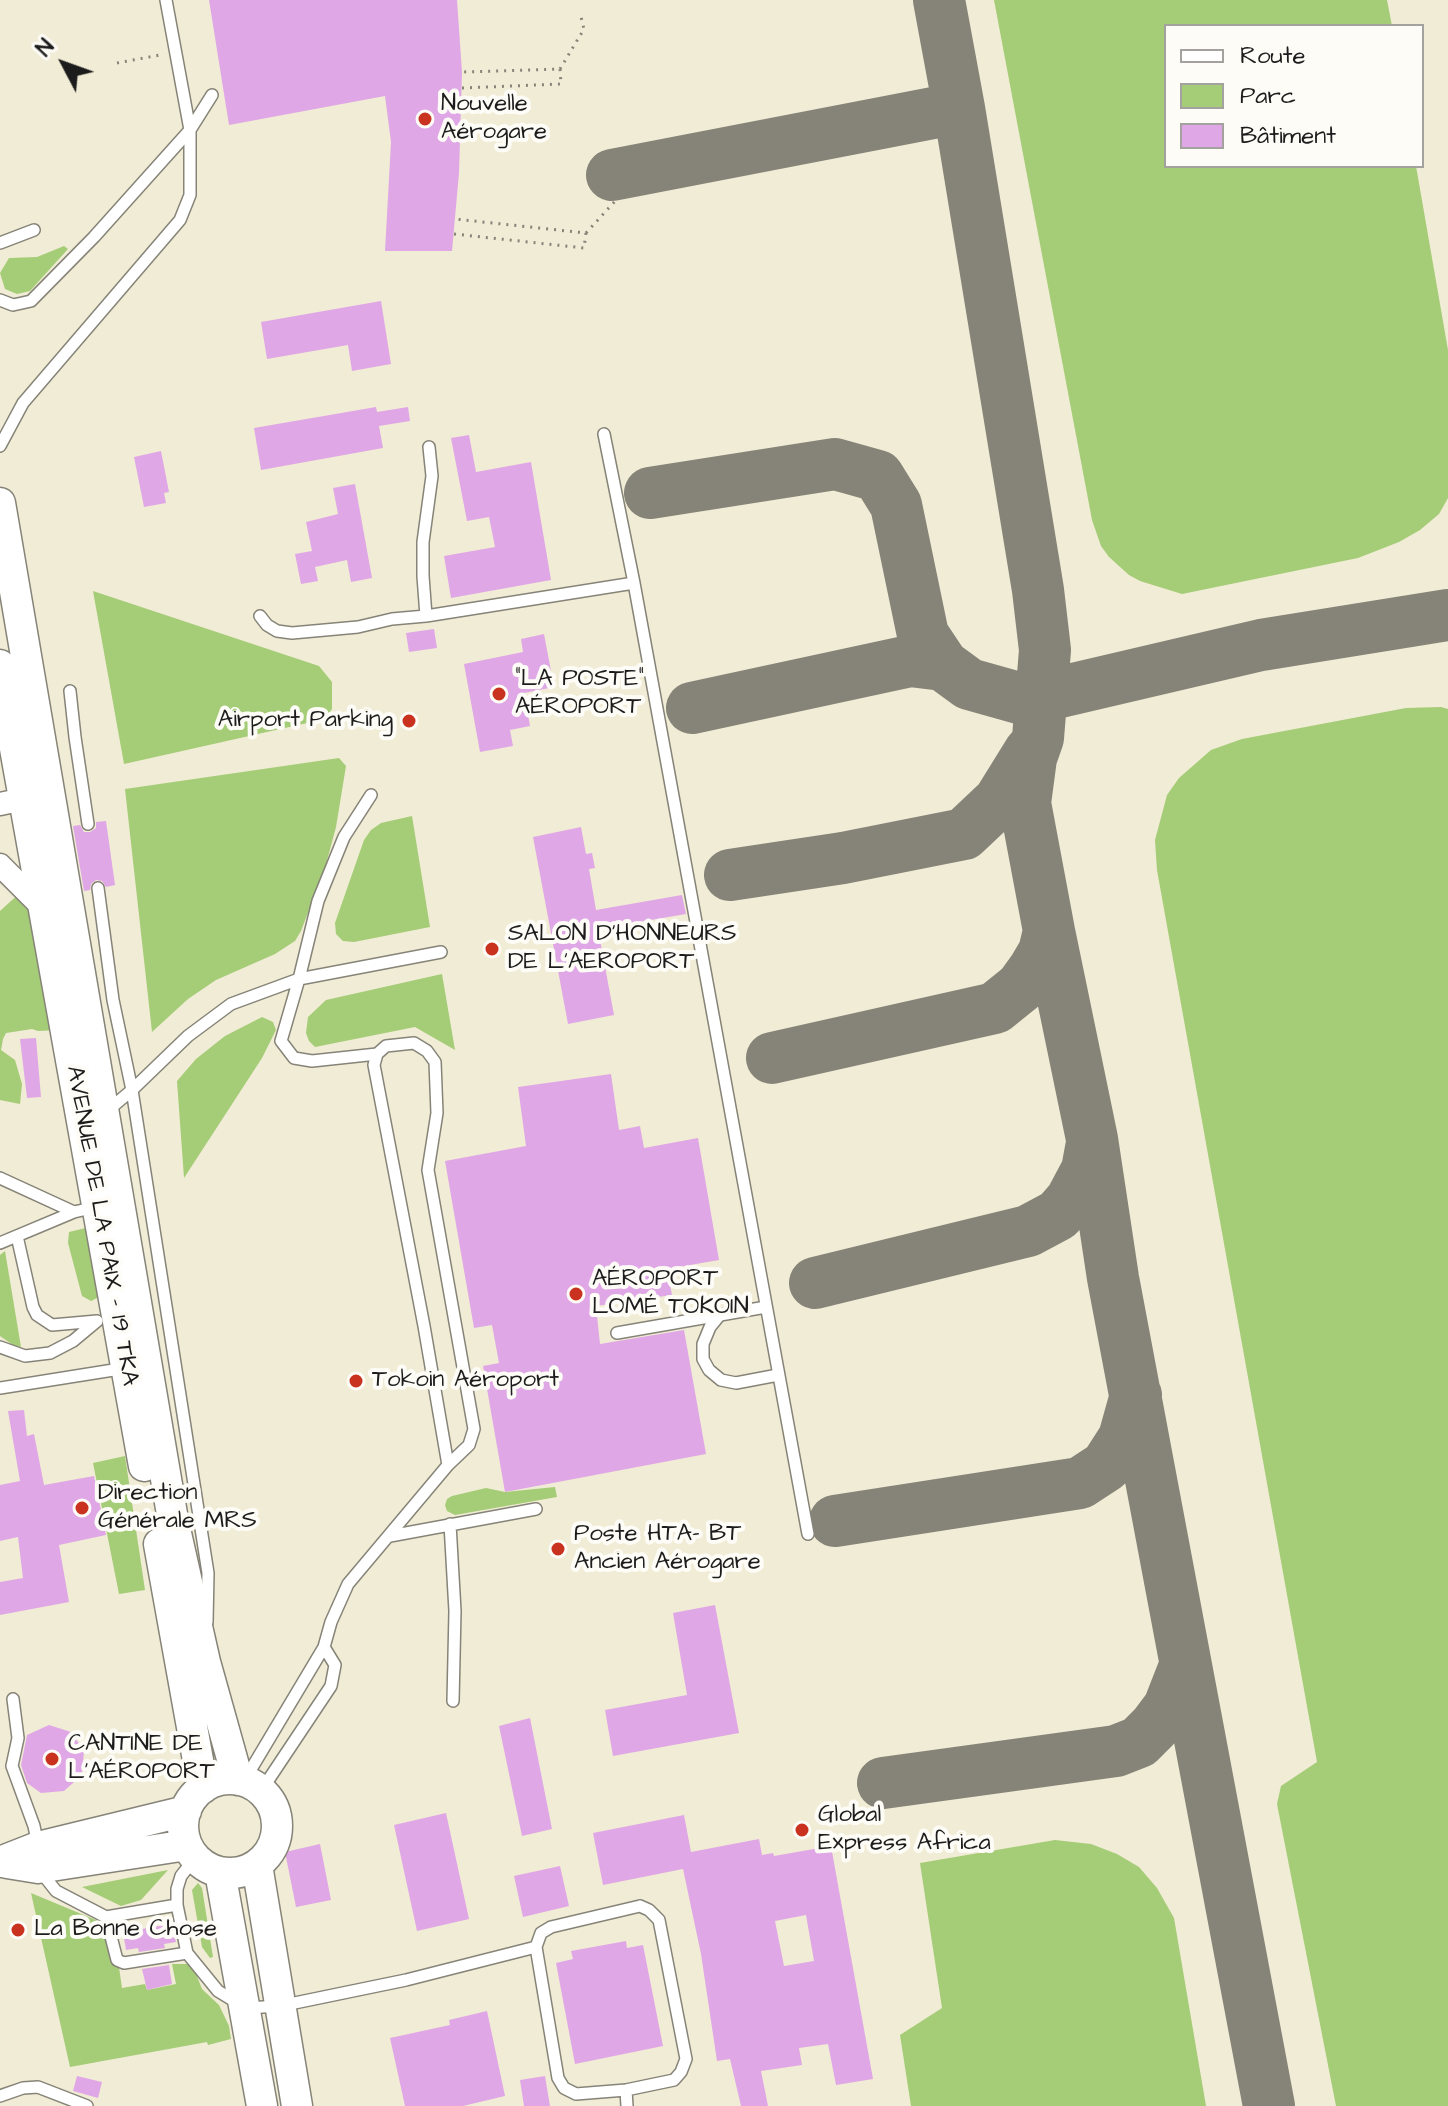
<!DOCTYPE html>
<html>
<head>
<meta charset="utf-8">
<style>
  body { margin:0 }
  #map { position:relative; width:1448px; height:2106px; overflow:hidden; background:#f1ecd5; font-family:"Architects Daughter",sans-serif }
  canvas { display:block }
  .legend { position:absolute; left:1164px; top:24px; width:260px; height:144px; box-sizing:border-box; background:#fdfcf7; border:2px solid #a3a29f; margin:0; padding:10px 14px; list-style:none; font-size:24px; color:#1c1c1c }
  .legend li { display:flex; align-items:center; gap:16px; height:40px }
  .legend b { width:40px; border:2px solid #a3a29f }
  .north { position:absolute; left:24px; top:24px; width:80px; height:80px; -webkit-text-stroke:6px #fdfcf7; paint-order:stroke; rotate:311deg; font-size:22px; font-weight:700; line-height:32px; text-align:center; color:#1c1c1c }
  .north::after { content:''; display:block; margin:auto; width:28px; height:36px; background:#1c1c1c; clip-path:polygon(50% 0,100% 100%,50% 72%,0 100%) }
</style>
</head>
<body>
<div id="map">
<canvas width="1448" height="2106"></canvas>
<ul class="legend">
<li><b style="height:10px;background:#fff"></b>Route</li>
<li><b style="height:22px;background:#a5cc77"></b>Parc</li>
<li><b style="height:22px;background:#e0a7e6"></b>Bâtiment</li>
</ul>
<div class="north">N</div>
</div>
<script>
const ctx = document.querySelector('canvas').getContext('2d');
ctx.lineJoin = 'round';
function fill(path, color) { ctx.fillStyle = color; ctx.fill(path, 'evenodd'); }
const poly = rows => new Path2D(rows.map(r => 'M' + r).join(''));
function stroke(path, color, width, dash) { ctx.strokeStyle = color; ctx.lineWidth = width; ctx.lineCap = dash ? 'butt' : 'round'; ctx.setLineDash(dash || []); ctx.stroke(path); }
function write(font, color, halo, rows, align = 'center') {
  ctx.font = font + ' "Architects Daughter",sans-serif'; ctx.lineWidth = 8; ctx.setLineDash([]); ctx.textBaseline = 'middle'; ctx.strokeStyle = halo; ctx.fillStyle = color; for (const [text, x, y, turn = 0] of rows) {
    ctx.save(); ctx.translate(x, y); ctx.rotate((+turn || 0) * Math.PI / 180); ctx.textAlign = isNaN(turn) ? turn : align; if (halo) ctx.strokeText(text, 0, 0); ctx.fillText(text, 0, 0); ctx.restore();
  }
}
fill(poly([
  [994,0,1387,0,1392,26,1166,26,1166,166,1416,166,1448,350,1448,498,1439,514,1420,530,1399,542,1358,558,1182,594,1140,581,1129,575,1109,557,1101,546,1092,520],
  [64,246,68,249,30,291,17,294,5,289,0,273,9,258,37,257],
  [93,591,319,666,332,682,332,709,325,719,124,764],
  [1441,707,1448,709,1448,2106,1336,2106,1277,1804,1281,1786,1317,1762,1157,870,1155,840,1167,795,1179,778,1211,750,1242,739,1406,708],
  [339,758,346,766,336,827,325,868,301,931,295,941,275,954,216,980,188,999,152,1032,125,789],
  [412,816,430,927,354,942,343,941,336,934,335,923,364,840,371,830,381,823],
  [22,891,41,906,59,1030,38,1031,32,1029,6,1033,3,1039,1,1050,15,1060,22,1084,20,1104,0,1100,0,911],
  [442,974,455,1050,415,1027,315,1047,309,1041,306,1033,308,1017,326,1000],
  [262,1017,273,1022,276,1030,262,1058,184,1178,177,1081,196,1059,225,1036],
  [94,1226,101,1296,91,1301,82,1296,68,1243,69,1232],
  [5,1251,21,1347,13,1345,0,1336,0,1255],
  [125,1456,145,1590,119,1594,93,1463],
  [555,1487,557,1497,455,1515,447,1511,445,1505,447,1499,452,1496,486,1488,505,1492],
  [1055,1840,1091,1844,1117,1854,1139,1867,1157,1888,1174,1918,1206,2106,911,2106,900,2035,942,2008,920,1863],
  [168,1870,141,1900,121,1906,82,1887],
  [198,1883,202,1888,213,1957,210,1958,202,1947,192,1890],
  [31,1893,103,1923,115,1940,122,1988,145,1984,147,1990,176,1984,172,1964,188,1964,195,1971,202,1989,219,2005,229,2026,231,2039,208,2045,207,2042,70,2067]
]), '#a5cc77');
stroke(poly([
  [939,0,959,108,1038,590,1045,650,1038,738,1031,758,1025,803,1049,931,1092,1139,1113,1278,1269,2106],
  [612,175,959,108],
  [650,493,835,464,878,476,896,505,923,635,943,665,969,684,1026,700,1261,645,1448,615],
  [692,708,910,661,943,665],
  [730,875,843,858,964,834,999,801,1030,751],
  [772,1058,995,1008,1021,987,1034,969,1044,952,1049,931],
  [815,1283,1028,1231,1058,1215,1071,1200,1087,1170,1092,1143],
  [835,1521,1080,1483,1106,1466,1124,1438,1136,1395],
  [883,1783,1116,1751,1139,1742,1154,1727,1169,1707,1185,1666]
]), '#868478', 52);
fill(poly([
  [209,0,457,0,462,72,459,173,452,251,385,251,391,142,385,96,229,125],
  [381,301,391,364,352,371,348,345,267,359,261,322],
  [376,407,377,412,408,407,410,421,379,426,383,448,261,470,254,428],
  [469,435,476,472,531,462,551,580,451,598,444,556,495,547,489,517,467,521,451,438],
  [161,451,169,492,164,493,166,503,144,507,134,457],
  [355,484,372,578,351,582,347,560,315,567,318,581,301,584,295,554,312,551,306,522,338,514,333,488],
  [434,629,437,648,409,652,406,633],
  [544,634,554,687,524,693,530,726,510,730,513,746,480,752,464,664,523,652,521,639],
  [106,821,115,885,106,887,102,881,96,880,91,884,90,890,84,891,73,826,80,825,84,832,90,832,96,828,96,822],
  [581,827,586,854,592,853,595,868,589,869,596,910,682,895,686,914,598,929,614,1015,568,1024,533,837],
  [36,1038,41,1097,27,1098,20,1039],
  [611,1074,619,1130,640,1126,644,1148,698,1138,719,1260,667,1269,672,1295,596,1306,600,1344,684,1330,706,1454,505,1492,483,1366,499,1363,492,1325,474,1328,445,1161,526,1146,518,1087],
  [24,1410,27,1436,34,1434,44,1485,94,1476,106,1535,59,1545,69,1602,0,1615,0,1582,23,1578,18,1537,0,1541,0,1485,20,1481,8,1411],
  [715,1605,739,1733,613,1756,605,1710,687,1695,673,1613],
  [530,1718,552,1829,522,1836,499,1726],
  [49,1725,71,1732,84,1751,82,1775,64,1791,41,1793,27,1783,21,1765,27,1735],
  [446,1813,469,1919,417,1931,394,1825],
  [684,1815,691,1852,759,1839,762,1855,773,1853,774,1856,831,1846,873,2079,836,2085,828,2044,799,2048,802,2065,761,2071,768,2106,741,2106,730,2059,717,2061,701,1954,683,1869,603,1885,593,1833],
  [806,1915,814,1961,784,1966,775,1921],
  [320,1844,331,1900,296,1907,285,1852],
  [560,1866,569,1906,523,1917,514,1876],
  [172,1924,176,1942,164,1944,165,1948,139,1952,138,1948,126,1950,123,1932],
  [626,1941,627,1948,643,1945,663,2046,575,2064,556,1963,573,1959,571,1951],
  [169,1965,172,1984,147,1990,142,1969],
  [487,2011,505,2096,463,2106,405,2106,390,2038,450,2025,449,2020],
  [77,2076,102,2082,98,2098,73,2091],
  [545,2076,550,2106,524,2106,520,2080]
]), '#e0a7e6');
const lane = poly([
  [0,243,34,230],
  [0,300,13,305,31,301,94,237,190,130,166,0],
  [604,434,634,583,808,1534],
  [0,446,23,403,180,220,190,195,190,130,212,95],
  [260,616,267,625,277,631,292,633,358,627,392,619,426,616,634,583],
  [426,616,423,576,423,542,432,476,429,447],
  [70,691,75,737,88,824],
  [98,888,113,1000,132,1090,208,1573,207,1622],
  [377,1054,374,1065,424,1326,448,1465],
  [106,1112,132,1090,188,1036,231,1004,299,979,441,952],
  [0,1178,74,1212],
  [17,1236,33,1307,37,1315,52,1325,97,1321],
  [0,1243,74,1212,96,1207],
  [719,1316,710,1327,703,1344,703,1359,709,1370,721,1380,736,1383,778,1375],
  [617,1333,766,1307],
  [0,1347,25,1356,50,1353,73,1341,97,1321],
  [0,1388,126,1368],
  [450,1524,455,1611,453,1701],
  [390,1536,536,1509],
  [13,1699,18,1738,12,1766,34,1826,38,1846],
  [244,1781,324,1647,331,1622,348,1584,448,1465,469,1445,474,1429,428,1170,437,1113,435,1062,427,1051,414,1043,386,1046,377,1054,312,1061,294,1058,281,1041,299,979,318,901,344,837,371,795],
  [261,1791,331,1686,335,1665,324,1647],
  [41,1872,56,1891,106,1917,177,1905,187,1953],
  [177,1905,177,1889,181,1876,195,1858],
  [640,1906,649,1910,659,1920,686,2059,681,2072,674,2080,626,2090,576,2094,564,2088,558,2078,536,1947,541,1933,551,1927,640,1906],
  [106,1917,117,1960,124,1963,187,1953,218,1991,246,2008,280,2006,406,1980,536,1947],
  [626,2090,627,2106],
  [0,2096,23,2088,38,2087,87,2106]
]);
const street = poly([
  [0,804,24,799],
  [0,865,44,909]
]);
const secondary = poly([
  [0,503,173,1520,205,1662,238,1780],
  [0,665,144,1466],
  [159,1544,203,1788],
  '183 1826a47 47 0 1 1 94 0a47 47 0 1 1-94 0Z',
  [0,1862,38,1847,186,1811],
  [7,1863,38,1868,187,1845],
  [257,1865,297,2106],
  [220,1872,262,2106]
]);
stroke(lane, '#868478', 14);
stroke(street, '#868478', 25);
stroke(secondary, '#868478', 33);
stroke(poly([
  [117,63,160,55],
  [560,69,584,29,581,17],
  [462,88,561,84,560,69,462,72],
  [586,233,617,199,616,187],
  [454,234,584,248,586,233,455,219]
]), '#868478', 3, [2, 6]);
stroke(lane, '#fff', 11);
stroke(street, '#fff', 22);
stroke(secondary, '#fff', 30);
for (const [x, y, r, color] of [
  [425,119,8,"#c8321e"],
  [499,694,8,"#c8321e"],
  [409,721,8,"#c8321e"],
  [492,949,8,"#c8321e"],
  [576,1294,8,"#c8321e"],
  [356,1381,8,"#c8321e"],
  [82,1508,8,"#c8321e"],
  [558,1549,8,"#c8321e"],
  [52,1759,8,"#c8321e"],
  [802,1830,8,"#c8321e"],
  [18,1930,8,"#c8321e"]
]) { const dot = new Path2D(); dot.arc(x, y, r, 0, 2 * Math.PI); ctx.fillStyle = color; ctx.fill(dot); stroke(dot, '#fdfcf7', 3); }
write('24px', '#1c1c1c', '#fdfcf7', [
  ["Nouvelle",441,105],
  ["Aérogare",441,133],
  ["\"LA POSTE\"",515,680],
  ["AÉROPORT",515,708],
  ["Airport Parking",393,721,"right"],
  ["SALON D'HONNEURS",508,935],
  ["DE L'AEROPORT",508,963],
  ["AÉROPORT",592,1280],
  ["LOMÉ TOKOIN",592,1308],
  ["Tokoin Aéroport",372,1381],
  ["Direction",98,1494],
  ["Générale MRS",98,1522],
  ["Poste HTA- BT",574,1535],
  ["Ancien Aérogare",574,1563],
  ["CANTINE DE",68,1745],
  ["L'AÉROPORT",68,1773],
  ["Global",818,1816],
  ["Express Africa",818,1844],
  ["La Bonne Chose",34,1930]
], 'left');
write('24px', '#1c1c1c', '#fdfcf7', [
  ["AVENUE DE LA PAIX - 19 TKA",101,1226,80]
]);
</script>
</body>
</html>
